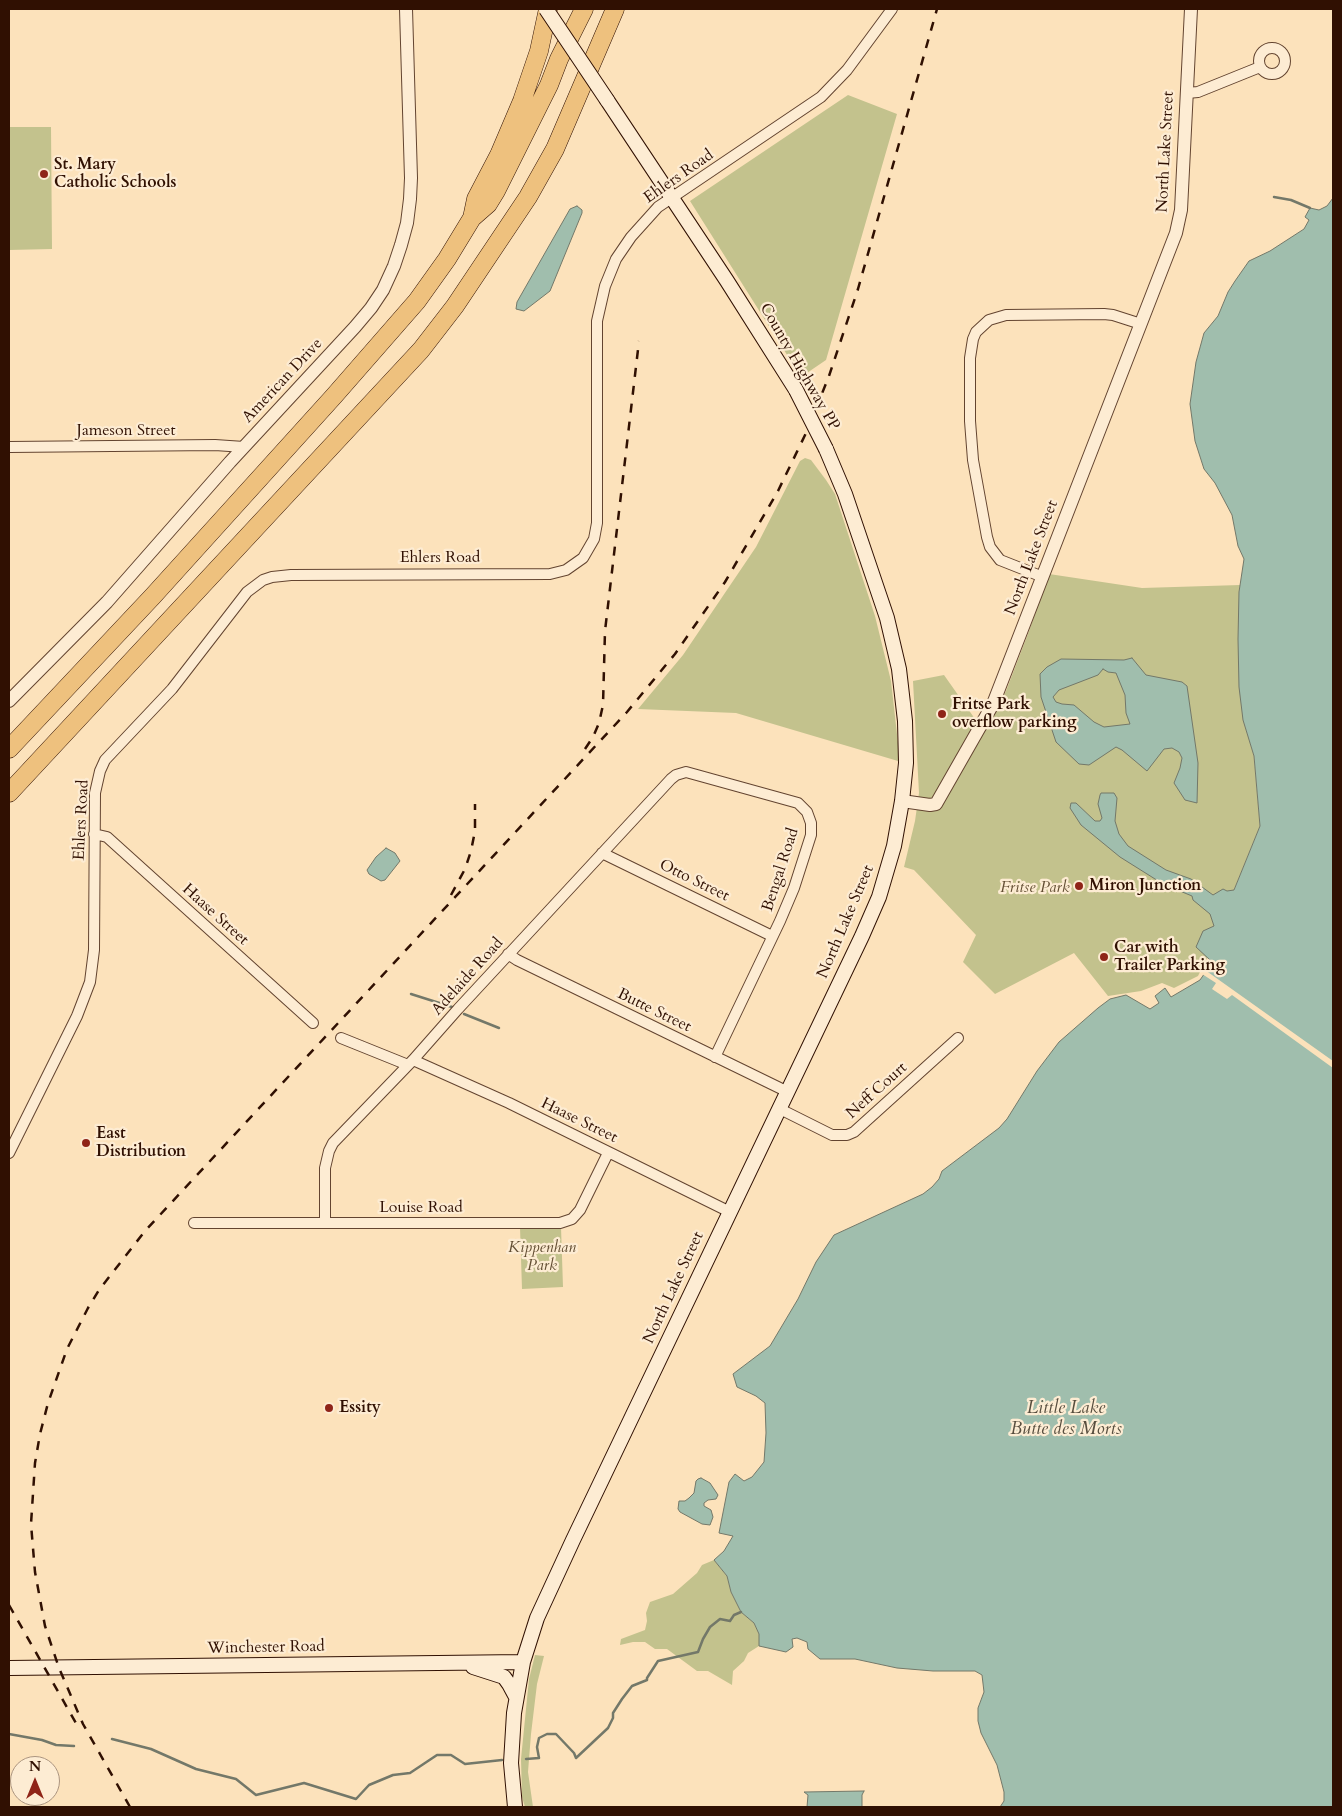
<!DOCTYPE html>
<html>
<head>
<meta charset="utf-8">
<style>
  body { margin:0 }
  #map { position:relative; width:1342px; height:1816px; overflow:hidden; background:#fce2bb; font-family:Cardo,serif }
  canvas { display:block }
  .frame { position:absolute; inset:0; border:10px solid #301002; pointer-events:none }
  .north { position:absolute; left:10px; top:1756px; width:50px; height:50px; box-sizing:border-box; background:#fdecd3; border:1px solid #ab947f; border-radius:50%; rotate:0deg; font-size:14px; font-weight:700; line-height:20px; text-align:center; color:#301002 }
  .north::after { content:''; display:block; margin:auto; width:18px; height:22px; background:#8f2418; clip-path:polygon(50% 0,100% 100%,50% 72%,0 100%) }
</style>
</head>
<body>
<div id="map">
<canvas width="1342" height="1816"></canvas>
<div class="frame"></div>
<div class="north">N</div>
</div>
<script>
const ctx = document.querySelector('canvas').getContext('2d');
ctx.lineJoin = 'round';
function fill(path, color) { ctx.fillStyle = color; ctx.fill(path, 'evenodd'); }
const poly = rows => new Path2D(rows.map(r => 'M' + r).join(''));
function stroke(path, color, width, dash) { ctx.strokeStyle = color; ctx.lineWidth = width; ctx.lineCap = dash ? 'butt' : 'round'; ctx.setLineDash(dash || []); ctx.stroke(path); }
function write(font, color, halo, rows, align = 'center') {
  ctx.font = font + ' Cardo,serif'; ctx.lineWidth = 4.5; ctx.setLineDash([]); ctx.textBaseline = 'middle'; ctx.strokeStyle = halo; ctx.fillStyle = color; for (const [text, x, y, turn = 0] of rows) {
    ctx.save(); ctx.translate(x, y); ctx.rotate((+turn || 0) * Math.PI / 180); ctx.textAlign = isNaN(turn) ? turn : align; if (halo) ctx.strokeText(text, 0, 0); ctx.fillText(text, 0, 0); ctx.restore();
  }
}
fill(poly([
  [848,95,897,114,826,360,801,377,690,201],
  [9,127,51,127,52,249,9,250],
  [805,458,811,460,826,480,835,494,875,616,891,681,899,752,898,761,736,713,638,709,683,655,756,547,800,461],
  [1049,574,1142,588,1240,585,1239,592,1244,721,1254,756,1260,826,1234,890,1221,930,1198,976,1174,988,1162,983,1141,991,1108,996,1074,953,995,994,963,962,976,935,914,870,904,867,915,821,919,793,913,681,944,675,980,726,989,723,1006,691,1029,631],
  [520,1227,561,1227,563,1287,522,1289],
  [714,1560,727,1576,731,1592,741,1612,754,1623,759,1634,759,1646,748,1653,744,1661,733,1671,732,1685,708,1671,697,1671,667,1649,655,1649,645,1642,633,1642,620,1645,621,1639,645,1630,647,1621,646,1613,650,1602,673,1594,697,1573,702,1565],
  [535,1655,544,1656,537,1684,531,1734,528,1772,533,1807,525,1807,522,1797,521,1759,529,1679]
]), '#c3c28d');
const water = poly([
  [1333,198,1333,1807,1000,1807,1004,1801,1004,1792,997,1765,981,1733,978,1721,978,1708,984,1692,982,1675,975,1671,933,1671,897,1668,855,1659,820,1659,808,1649,807,1642,797,1638,792,1639,793,1647,786,1652,759,1646,759,1634,754,1623,741,1612,731,1592,727,1576,714,1560,724,1551,733,1536,719,1533,729,1482,735,1474,744,1481,752,1477,764,1462,766,1433,765,1403,756,1396,737,1387,733,1374,770,1346,798,1299,816,1262,834,1235,923,1194,932,1187,939,1179,942,1171,999,1128,1007,1119,1037,1071,1059,1042,1098,1008,1110,999,1126,995,1150,1009,1159,1003,1155,996,1165,988,1171,997,1200,980,1209,967,1210,960,1196,947,1203,931,1214,926,1210,914,1193,900,1192,896,1163,884,1120,857,1081,825,1070,808,1071,803,1076,803,1095,821,1100,821,1102,818,1098,804,1100,795,1101,793,1114,793,1117,798,1115,821,1119,834,1128,846,1166,870,1191,879,1213,895,1223,889,1227,891,1234,890,1260,826,1254,756,1243,720,1239,687,1238,639,1239,592,1244,559,1238,546,1232,515,1215,483,1204,469,1195,441,1190,404,1196,362,1204,333,1218,316,1228,292,1235,281,1249,261,1270,251,1304,229,1309,220,1305,217,1310,208,1319,210,1327,206,1333,198],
  [577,206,582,210,582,213,550,291,524,311,516,309,517,302,570,209,577,206],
  [1132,658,1146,675,1182,682,1187,686,1198,763,1197,803,1185,800,1174,783,1180,768,1182,758,1179,752,1172,748,1164,749,1147,771,1122,750,1116,747,1089,765,1079,764,1056,742,1041,697,1040,674,1047,667,1061,659,1124,660,1132,658],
  [1103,669,1108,672,1116,673,1125,695,1126,713,1130,724,1104,727,1094,722,1074,705,1062,704,1056,702,1053,697,1059,690,1098,675,1103,669],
  [386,848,395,853,400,861,385,880,381,881,369,874,367,870,376,857,386,848],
  [701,1478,710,1483,718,1495,716,1499,708,1500,704,1503,704,1506,711,1510,713,1517,710,1525,702,1524,680,1512,678,1509,679,1501,685,1501,689,1498,694,1493,696,1481,698,1479,701,1478],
  [864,1791,862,1795,862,1807,807,1807,808,1795,804,1792,864,1791]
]);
fill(water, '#a0bead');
stroke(water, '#737869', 1);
fill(poly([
  [1205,970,1333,1061,1333,1068,1232,995,1227,999,1212,989,1216,983,1202,974]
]), '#fce2bb');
stroke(poly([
  [1274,197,1291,200,1310,208],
  [411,994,452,1007],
  [464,1014,499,1028],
  [9,1734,42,1740,56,1745,74,1746],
  [112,1739,151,1749,196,1769,236,1779,256,1795,304,1783,356,1799,369,1785,393,1775,410,1773,437,1755,451,1755,465,1764,502,1760],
  [526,1759,539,1758,537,1747,539,1738,547,1734,556,1734,574,1753,576,1758,608,1728,613,1718,613,1713,622,1699,632,1686,647,1680,647,1678,658,1661,698,1652,703,1639,710,1627,720,1619,730,1621,734,1615,741,1612]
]), '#737869', 2.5);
const minor = poly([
  '1259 61a13 13 0 1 1 26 0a13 13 0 1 1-26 0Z',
  [1187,93,1198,92,1260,67],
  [9,447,215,445,244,447],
  [1043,577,1000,560,990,547,987,537,973,460,970,421,970,358,973,339,976,332,989,320,1006,315,1104,314,1113,315,1141,324],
  [94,834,107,837,313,1023],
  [602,853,772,936],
  [508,954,517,960,788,1092],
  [341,1038,408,1065],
  [413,1060,509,1103,730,1212],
  [780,1109,832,1135,847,1135,854,1132,958,1038],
  [9,1153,77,1016,90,982,94,950,95,793,100,771,105,760,172,689,247,592,263,580,272,577,291,575,550,574,566,570,583,558,594,539,597,523,597,321,605,286,616,259,631,237,658,207,821,97,847,70,892,9],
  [194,1223,560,1223,572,1219,580,1210,608,1153],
  [325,1223,325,1168,329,1151,333,1143,413,1060,458,1009,671,779,676,775,686,772,798,803,807,812,811,823,811,835,794,888,780,921,715,1057]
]);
const tertiary = poly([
  [9,701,107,602,230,462,355,327,371,308,383,290,394,266,401,245,407,223,410,199,411,178,406,9],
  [902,801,930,805,936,804,993,704,1176,233,1181,210,1191,9]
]);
const secondary = poly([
  [607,100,727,281,796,390],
  [473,1667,504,1677,509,1684,516,1697],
  [9,1668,523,1662],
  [515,1807,511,1763,514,1713,523,1662,537,1618,573,1540,862,936,879,897,894,846,902,801,906,763,905,721,899,669,887,618,845,494,826,449]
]);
const motorway = poly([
  [472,218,476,199,499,155,522,101,539,51,548,9],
  [9,749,153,596,334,396,417,301,447,259,472,218,488,204,496,191,549,85,559,59,584,9],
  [9,793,421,350,455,306,528,197,555,149,615,9]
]);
stroke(minor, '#634430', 12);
stroke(tertiary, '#634430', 14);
stroke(secondary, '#301002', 16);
stroke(motorway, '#301002', 19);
stroke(minor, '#fdecd3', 10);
stroke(tertiary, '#fdecd3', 12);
stroke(secondary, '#fdecd3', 14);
stroke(motorway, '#eec17e', 18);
stroke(poly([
  [585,749,593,737,599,723,603,705,605,631,639,341],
  [451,895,465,869,471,851,475,831,475,804],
  [9,1605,77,1725],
  [130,1807,83,1724,59,1668,45,1626,35,1572,31,1524,35,1463,40,1434,48,1403,67,1349,88,1308,99,1290,145,1231,627,712,675,654,725,582,778,491,807,431,829,376,858,289,937,9]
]), '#301002', 2.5, [9, 9]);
const secondaryBridge = poly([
  [546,9,607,100],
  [796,390,826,449]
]);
stroke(secondaryBridge, '#301002', 16, []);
stroke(secondaryBridge, '#fdecd3', 14);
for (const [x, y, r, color] of [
  [44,174,5,"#8f2418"],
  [942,714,5,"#8f2418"],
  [1079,886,5,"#8f2418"],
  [1104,957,5,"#8f2418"],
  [86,1143,5,"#8f2418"],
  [329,1408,5,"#8f2418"]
]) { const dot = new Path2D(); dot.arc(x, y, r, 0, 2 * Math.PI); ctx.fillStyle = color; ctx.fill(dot); stroke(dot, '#fdecd3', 2); }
write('16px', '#301002', '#fdecd3', [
  ["North Lake Street",1166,152,-87],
  ["Ehlers Road",679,177,-35],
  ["County Highway PP",799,367,60],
  ["American Drive",283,381,-47],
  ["Jameson Street",126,431],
  ["Ehlers Road",440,558],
  ["North Lake Street",1032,558,-69],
  ["Ehlers Road",82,820,-87],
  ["Bengal Road",781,870,-72],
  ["Otto Street",694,881,26],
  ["Haase Street",215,915,42],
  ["North Lake Street",846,922,-67],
  ["Adelaide Road",468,977,-48],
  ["Butte Street",654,1011,26],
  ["Neff Court",877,1091,-42],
  ["Haase Street",579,1121,26],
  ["Louise Road",421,1208],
  ["North Lake Street",674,1288,-65],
  ["Winchester Road",266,1648,-1]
]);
write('bold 16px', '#301002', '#fdecd3', [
  ["St. Mary",54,165],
  ["Catholic Schools",54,183],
  ["Fritse Park",952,705],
  ["overflow parking",952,723],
  ["Miron Junction",1089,886],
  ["Car with",1114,948],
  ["Trailer Parking",1114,966],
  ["East",96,1134],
  ["Distribution",96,1152],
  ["Essity",339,1408]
], 'left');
write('italic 16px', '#634e33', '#fdecd3', [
  ["Fritse Park",1035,888],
  ["Kippenhan",542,1248],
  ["Park",542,1266]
]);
write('italic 18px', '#574d3e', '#fdecd3', [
  ["Little Lake",1066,1409],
  ["Butte des Morts",1066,1430]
]);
</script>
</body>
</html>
